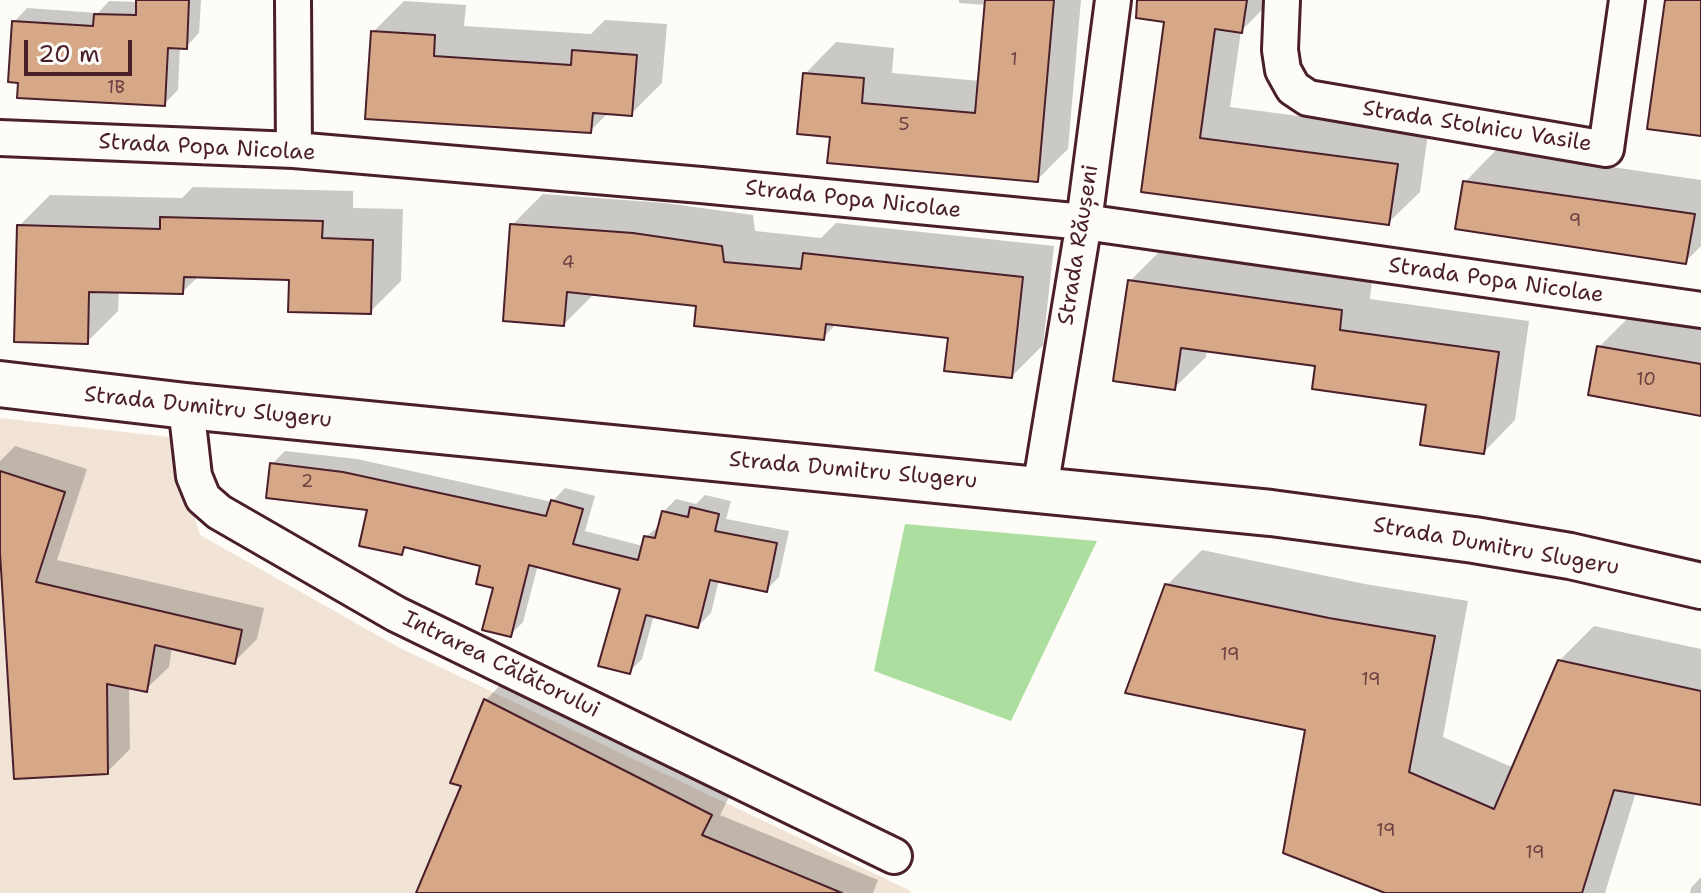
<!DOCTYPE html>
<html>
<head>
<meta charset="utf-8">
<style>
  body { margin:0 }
  #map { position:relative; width:1701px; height:893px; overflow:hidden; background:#fdfcf7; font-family:"Shantell Sans",sans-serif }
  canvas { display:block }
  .scale { position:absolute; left:24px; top:40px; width:108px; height:36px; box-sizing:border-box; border:4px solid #4a1f2b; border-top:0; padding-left:10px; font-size:24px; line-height:28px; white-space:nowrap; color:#4a1f2b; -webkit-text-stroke:6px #fdfcf7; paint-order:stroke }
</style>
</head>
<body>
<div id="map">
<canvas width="1701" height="893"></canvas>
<div class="scale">20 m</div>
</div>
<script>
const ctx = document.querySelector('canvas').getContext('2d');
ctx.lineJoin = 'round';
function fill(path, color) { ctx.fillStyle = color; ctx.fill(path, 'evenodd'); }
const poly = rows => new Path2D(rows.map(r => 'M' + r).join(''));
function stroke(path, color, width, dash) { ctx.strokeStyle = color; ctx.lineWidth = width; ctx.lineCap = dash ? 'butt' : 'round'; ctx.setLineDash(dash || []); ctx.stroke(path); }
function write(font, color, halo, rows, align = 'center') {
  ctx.font = font + ' "Shantell Sans",sans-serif'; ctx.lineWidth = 8; ctx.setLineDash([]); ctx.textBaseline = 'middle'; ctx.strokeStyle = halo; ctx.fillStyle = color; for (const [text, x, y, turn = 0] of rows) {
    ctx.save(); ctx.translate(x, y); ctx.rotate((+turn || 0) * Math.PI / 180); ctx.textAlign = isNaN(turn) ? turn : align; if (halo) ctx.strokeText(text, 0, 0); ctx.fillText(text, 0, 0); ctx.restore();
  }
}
fill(poly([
  [0,418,169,437,200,535,400,648,911,891,910,893,0,893]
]), '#f1e3d6');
fill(poly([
  [905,524,1097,541,1011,721,874,671]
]), '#acde9f');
fill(poly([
  [138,0,201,0,199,33,186,47,180,46,178,90,164,104,14,22,27,8,98,13,109,1,138,2],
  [959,0,1081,0,1068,149,1037,180,832,135,805,74,836,42,894,48,892,73,980,81,986,5,959,3],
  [1169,0,1272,0,1241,31,1230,107,1428,133,1420,192,1388,223,1143,190],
  [404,1,466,5,464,26,591,34,605,20,667,24,662,83,631,114,609,112,590,131,373,32],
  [1496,150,1701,180,1701,246,1685,262,1465,182],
  [193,187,353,191,353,208,403,209,401,281,370,312,291,278,199,276,182,292,119,291,118,311,87,342,19,226,50,195,182,198],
  [543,194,665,203,753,215,755,231,821,238,836,223,1054,246,1043,345,1012,376,950,336,837,323,823,338,698,304,595,293,564,324,512,225],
  [1161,250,1372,280,1370,299,1529,321,1515,420,1484,452,1428,404,1318,364,1207,349,1206,357,1174,388,1130,281],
  [1630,316,1701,328,1701,414,1599,347],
  [15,446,87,469,57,560,264,608,257,639,234,662,172,647,169,667,146,689,129,686,130,749,107,772,0,523,0,461],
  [285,451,357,459,552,502,565,488,595,496,585,531,643,546,646,537,661,524,663,512,676,499,696,504,705,495,731,501,726,519,789,531,779,577,766,590,719,580,711,613,698,626,654,615,642,659,629,672,622,587,538,565,523,622,510,635,495,587,483,565,408,546,401,553,369,508,272,464],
  [1202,550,1365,584,1468,601,1443,737,1514,768,1559,661,1594,626,1701,649,1701,803,1636,792,1605,893,1390,893,1307,729,1167,585],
  [505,680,730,795,720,815,878,880,873,893,418,893,464,784,453,782,486,700],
  [1701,877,1701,893,1690,893,1691,888]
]), '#0003');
const building = poly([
  [136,0,189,0,187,49,168,48,165,106,17,98,18,83,8,82,12,21,93,26,94,14,136,15,136,0],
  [985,0,1054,0,1038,182,827,163,830,137,797,134,803,73,864,78,862,103,975,113,985,0],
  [1137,0,1247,0,1242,33,1215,29,1200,138,1398,164,1389,225,1141,192,1164,22,1136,18,1137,0],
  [1665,0,1701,0,1701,136,1647,129,1665,0],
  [371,31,435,35,434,56,571,65,572,50,637,55,632,116,593,113,591,133,365,119,371,31],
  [1463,181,1695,214,1686,264,1455,229,1463,181],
  [160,217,323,221,322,238,373,240,371,314,288,312,289,280,184,277,183,294,89,292,88,344,14,342,17,225,160,229,160,217],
  [510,224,633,233,722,246,724,262,801,269,803,253,1023,277,1012,378,944,371,948,338,826,324,824,340,694,326,696,306,567,292,564,326,503,321,510,224],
  [1128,280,1342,310,1340,330,1499,352,1484,454,1420,445,1426,405,1312,389,1315,366,1181,348,1175,390,1113,381,1128,280],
  [1597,346,1701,364,1701,416,1588,395,1597,346],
  [270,463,343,472,546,516,551,500,583,509,573,544,638,560,644,536,655,538,662,511,688,517,690,507,719,514,715,531,777,543,767,592,710,580,698,628,646,615,630,674,598,666,620,589,529,565,511,637,482,630,493,588,476,584,480,566,404,547,402,555,359,546,367,510,266,498,270,463],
  [0,471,65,492,36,582,242,630,235,664,155,645,147,692,107,684,108,774,14,779,0,553,0,471],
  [1165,584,1329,618,1435,636,1409,772,1494,809,1558,660,1701,691,1701,805,1614,790,1582,893,1385,893,1283,853,1305,730,1125,693,1165,584],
  [484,699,712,815,702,835,842,893,416,893,461,786,450,783,484,699]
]);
fill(building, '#d6a888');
stroke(building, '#4a1f2b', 2);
const street = poly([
  [293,0,294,150],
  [1282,0,1280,50,1283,70,1293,88,1308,98,1606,149,1627,0],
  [0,138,294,150,701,185,1084,222,1701,310],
  [186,406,194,476,203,498,219,512,396,614,894,856],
  [1040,489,1084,222,1113,0]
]);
const secondary = poly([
  [0,384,186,406,1271,513,1474,540,1570,556,1701,586]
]);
stroke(street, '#4a1f2b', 40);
stroke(secondary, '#4a1f2b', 50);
stroke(street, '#fdfcf7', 34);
stroke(secondary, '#fdfcf7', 44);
write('18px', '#6d4142', null, [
  ["1",1014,60],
  ["1B",116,88],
  ["5",904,125],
  ["9",1575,221],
  ["4",568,263],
  ["10",1646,380],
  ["2",307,482],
  ["19",1230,655],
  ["19",1371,680],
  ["19",1386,831],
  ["19",1535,853]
]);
write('22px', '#4a1f2b', '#fdfcf7', [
  ["Strada Stolnicu Vasile",1477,127,9],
  ["Strada Popa Nicolae",207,148,3],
  ["Strada Popa Nicolae",853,200,6],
  ["Strada Răușeni",1079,245,-81],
  ["Strada Popa Nicolae",1496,281,8],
  ["Strada Dumitru Slugeru",208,408,6],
  ["Strada Dumitru Slugeru",853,471,5],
  ["Strada Dumitru Slugeru",1496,547,10],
  ["Intrarea Călătorului",501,665,26]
]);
</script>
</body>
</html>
